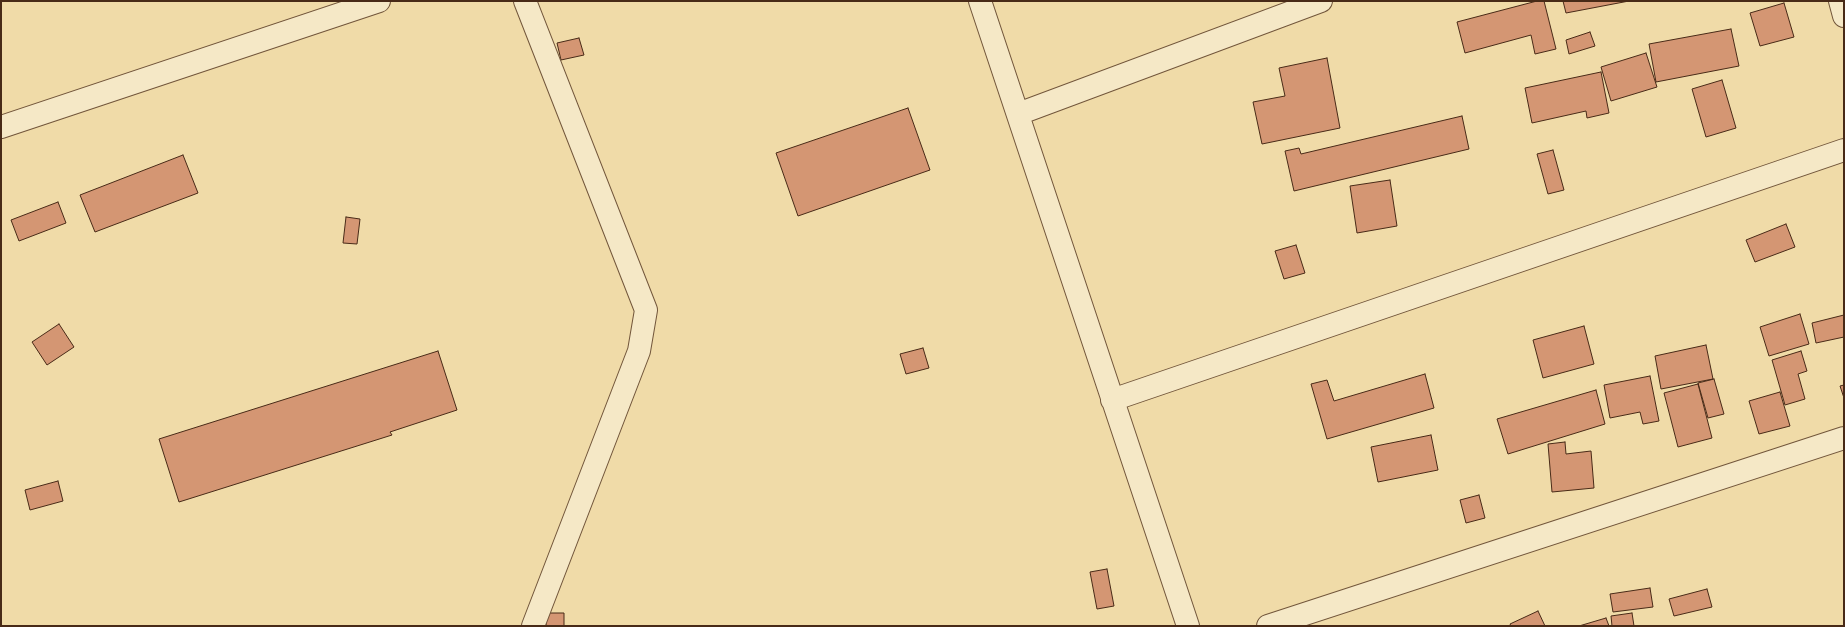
<!DOCTYPE html>
<html>
<head>
<meta charset="utf-8">
<style>
  body { margin:0 }
  #map { position:relative; width:1845px; height:627px; overflow:hidden; background:#f0dba8; font-family:"Libre Caslon Text",serif }
  canvas { display:block }
  .frame { position:absolute; inset:0; border:2px solid #482a17; pointer-events:none }
</style>
</head>
<body>
<div id="map">
<canvas width="1845" height="627"></canvas>
<div class="frame"></div>
</div>
<script>
const ctx = document.querySelector('canvas').getContext('2d');
ctx.lineJoin = 'round';
function fill(path, color) { ctx.fillStyle = color; ctx.fill(path, 'evenodd'); }
const poly = rows => new Path2D(rows.map(r => 'M' + r).join(''));
function stroke(path, color, width, dash) { ctx.strokeStyle = color; ctx.lineWidth = width; ctx.lineCap = dash ? 'butt' : 'round'; ctx.setLineDash(dash || []); ctx.stroke(path); }
const building = poly([
  [1537,1,1544,1,1556,49,1535,54,1531,35,1465,53,1457,22,1537,1],
  [1563,1,1629,1,1566,13,1563,1],
  [1784,3,1794,37,1760,46,1750,13,1784,3],
  [1731,29,1739,66,1656,82,1649,44,1731,29],
  [1590,32,1595,46,1569,54,1566,40,1590,32],
  [579,38,584,55,561,60,557,43,579,38],
  [1646,53,1657,87,1611,101,1601,67,1646,53],
  [1327,58,1340,128,1262,144,1253,102,1285,96,1279,68,1327,58],
  [1601,72,1609,113,1587,118,1586,111,1532,123,1525,88,1601,72],
  [1722,80,1736,128,1706,137,1692,89,1722,80],
  [908,108,930,170,798,216,776,153,908,108],
  [1462,116,1469,149,1294,191,1285,151,1299,148,1301,154,1462,116],
  [1553,150,1564,190,1548,194,1537,154,1553,150],
  [183,155,198,193,95,232,80,195,183,155],
  [1390,180,1397,226,1357,233,1350,186,1390,180],
  [58,202,66,223,19,241,11,220,58,202],
  [346,217,360,219,357,244,343,243,346,217],
  [1786,224,1795,247,1755,262,1746,240,1786,224],
  [1296,245,1305,273,1284,279,1275,251,1296,245],
  [1800,314,1809,344,1769,356,1760,327,1800,314],
  [1844,315,1844,337,1816,343,1812,323,1844,315],
  [59,324,74,347,47,365,32,342,59,324],
  [1584,326,1594,364,1543,378,1533,340,1584,326],
  [1706,345,1713,379,1661,389,1655,356,1706,345],
  [923,348,929,368,906,374,900,354,923,348],
  [438,351,457,410,390,432,392,435,179,502,159,439,438,351],
  [1801,351,1807,371,1798,374,1805,399,1785,405,1772,360,1801,351],
  [1425,374,1434,408,1327,439,1311,384,1327,380,1334,401,1425,374],
  [1650,376,1659,421,1643,424,1640,412,1610,418,1604,385,1650,376],
  [1714,379,1724,414,1708,418,1698,383,1714,379],
  [1698,384,1712,438,1678,447,1664,393,1698,384],
  [1844,385,1844,398,1840,386,1844,385],
  [1596,390,1605,424,1508,454,1497,419,1596,390],
  [1780,392,1790,426,1759,434,1749,401,1780,392],
  [1431,435,1438,470,1378,482,1371,447,1431,435],
  [1565,442,1566,454,1591,451,1594,488,1552,492,1548,444,1565,442],
  [58,481,63,501,30,510,25,490,58,481],
  [1479,495,1485,518,1466,523,1460,500,1479,495],
  [1107,569,1114,606,1097,609,1090,572,1107,569],
  [1650,588,1653,607,1613,612,1610,594,1650,588],
  [1707,589,1712,607,1674,616,1669,599,1707,589],
  [1538,611,1545,626,1511,626,1510,624,1538,611],
  [546,613,564,613,564,626,546,626,546,613],
  [1632,613,1634,626,1612,626,1611,616,1632,613],
  [1606,618,1609,626,1579,626,1606,618]
]);
fill(building, '#d49673');
stroke(building, '#482a17', 1);
const minor = poly([
  [525,1,646,310,639,351,533,626],
  [980,1,1188,626],
  [1840,1,1844,16],
  [1018,114,1321,1],
  [1,127,379,1],
  [1112,400,1844,150],
  [1268,626,1844,438]
]);
stroke(minor, '#72563b', 24);
stroke(minor, '#f5e8c6', 22);
</script>
</body>
</html>
